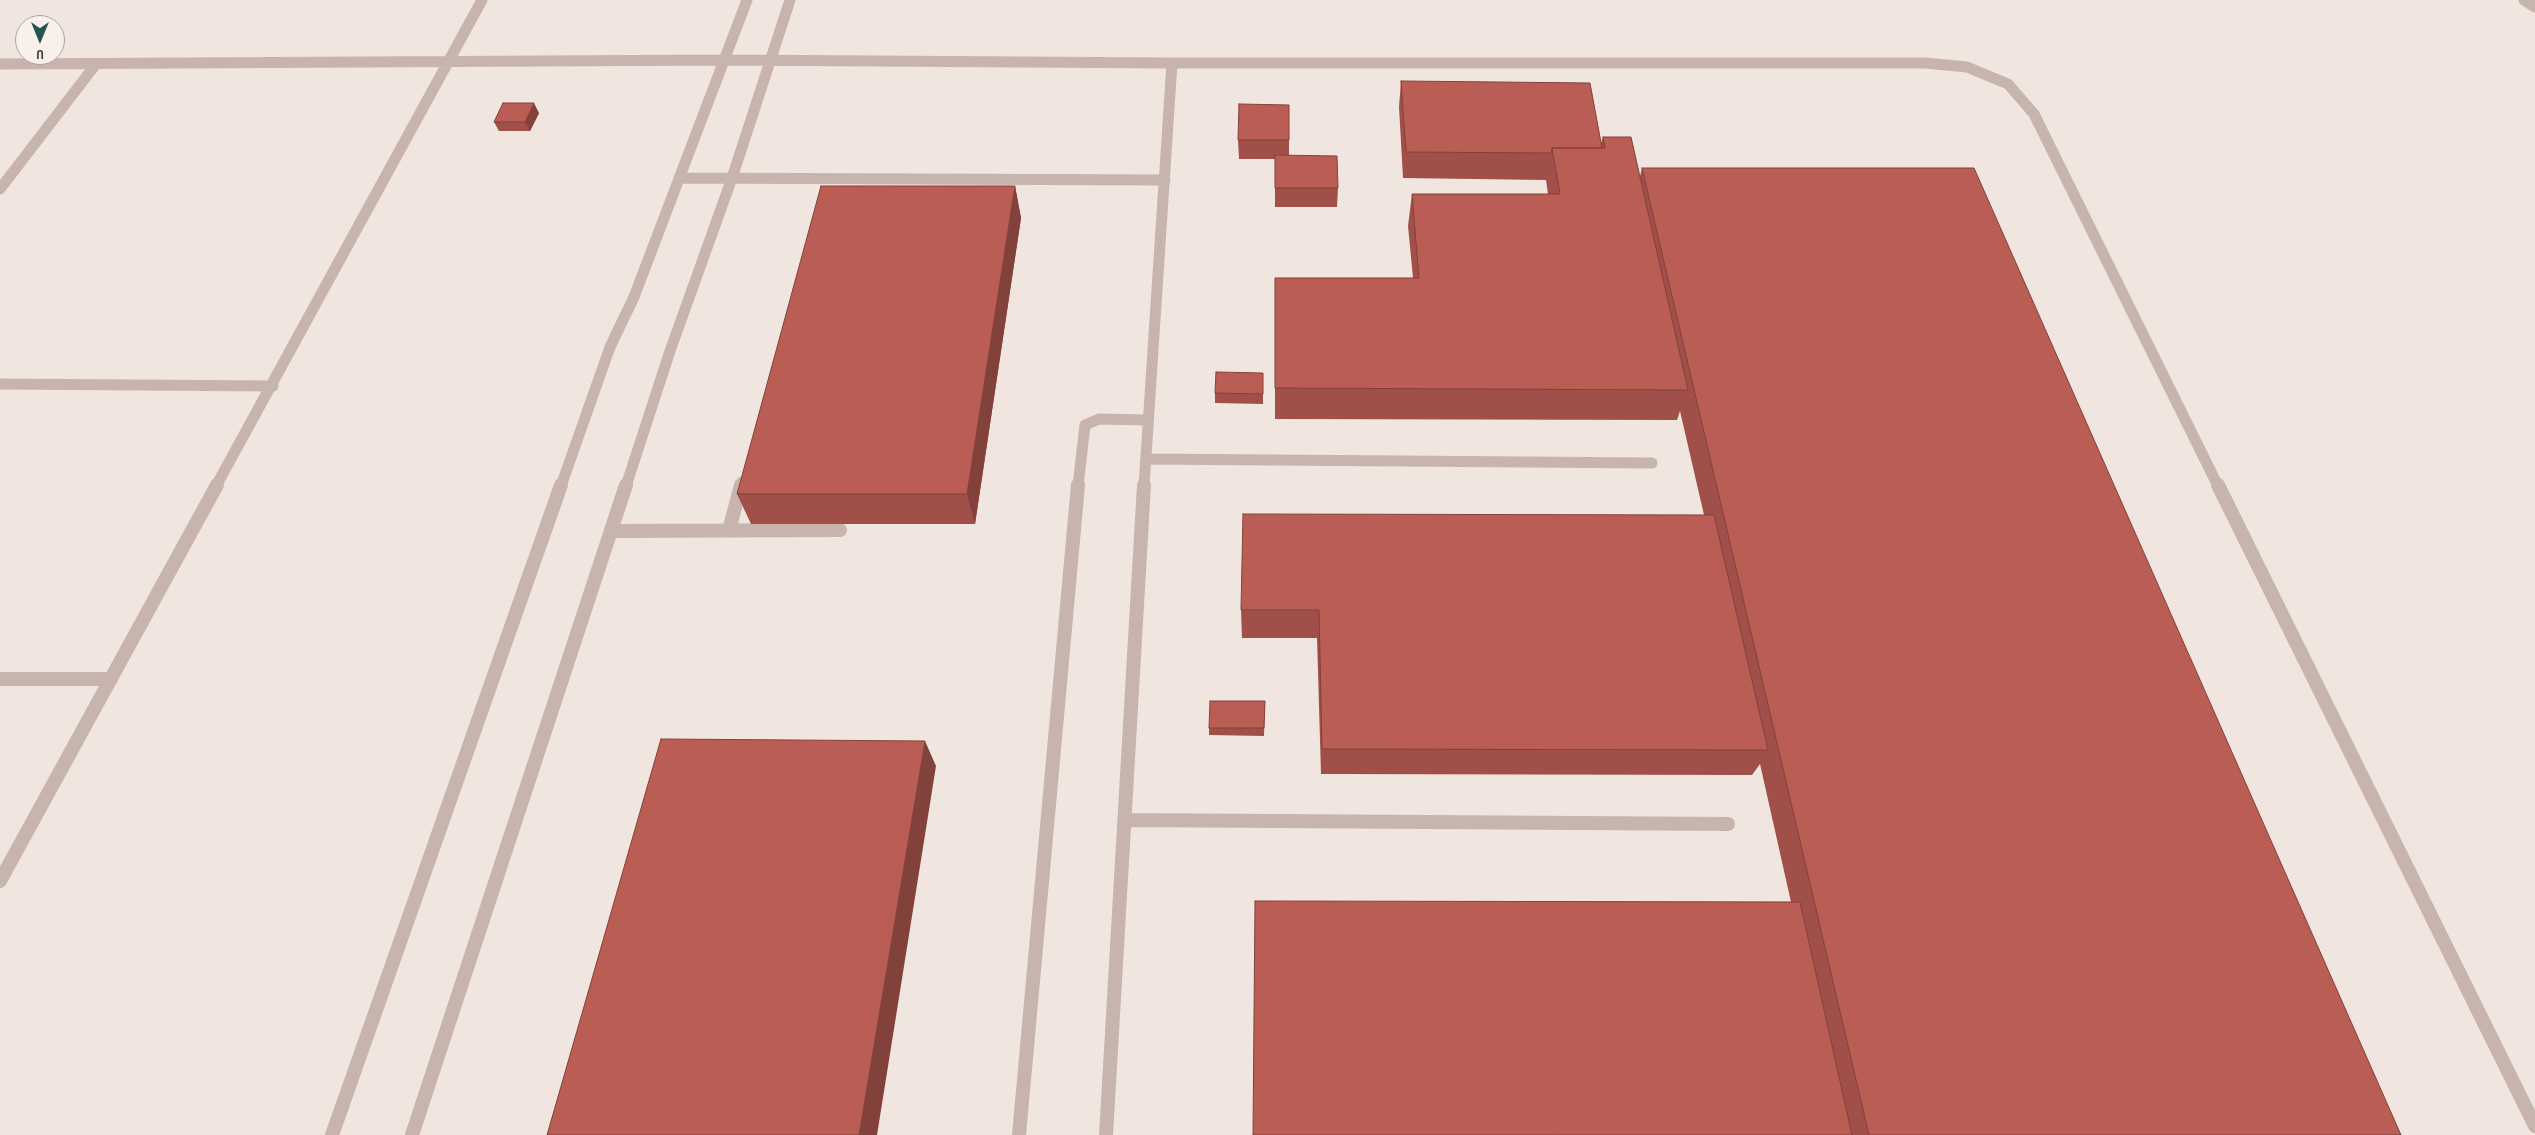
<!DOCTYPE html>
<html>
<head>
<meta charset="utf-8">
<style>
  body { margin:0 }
  #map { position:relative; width:2535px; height:1135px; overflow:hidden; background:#f0e6df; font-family:"Sofia Sans Condensed",sans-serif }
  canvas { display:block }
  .north { position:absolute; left:15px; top:15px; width:50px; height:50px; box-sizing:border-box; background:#f8f0eb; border:1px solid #aaa29e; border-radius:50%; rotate:180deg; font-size:14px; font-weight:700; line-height:20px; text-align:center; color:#362c2a }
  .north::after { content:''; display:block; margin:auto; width:18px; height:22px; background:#245450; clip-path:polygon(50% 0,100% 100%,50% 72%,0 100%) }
</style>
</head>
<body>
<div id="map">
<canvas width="2535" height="1135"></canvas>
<div class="north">U</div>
</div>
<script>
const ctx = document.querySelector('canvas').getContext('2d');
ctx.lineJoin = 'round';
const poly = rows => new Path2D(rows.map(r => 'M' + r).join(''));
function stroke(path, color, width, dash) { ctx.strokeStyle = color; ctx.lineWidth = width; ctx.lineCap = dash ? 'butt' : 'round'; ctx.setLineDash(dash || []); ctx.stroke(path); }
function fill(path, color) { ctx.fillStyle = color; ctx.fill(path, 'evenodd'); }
stroke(poly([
  [2524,0,2535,7],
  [0,64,725,60,1172,63,1925,63,1967,67,2008,84,2034,114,2218,486],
  [679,178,1165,180],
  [0,189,96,64],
  [0,384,273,386],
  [1147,459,1652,463],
  [216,486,482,0],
  [561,486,610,347,634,297,747,0],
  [626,486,670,351,732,178,790,0],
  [741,486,742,482],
  [1078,486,1085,425,1099,419,1148,420],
  [1144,486,1172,63]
]), '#c7b4ac', 11);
stroke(poly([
  [2218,485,2535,1126],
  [729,530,741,485],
  [612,531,840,530],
  [0,679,111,679],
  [1125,820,1728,824],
  [0,881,217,485],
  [332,1135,561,485],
  [412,1135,626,485],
  [1019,1135,1078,485],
  [1106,1135,1144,485]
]), '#c7b4ac', 14);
fill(poly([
  [1401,81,1601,143,1603,137,1640,176,1642,168,2401,1135,1253,1135,1791,902,1760,764,1752,775,1321,774,1317,638,1242,638,1241,610,1704,515,1680,411,1677,420,1275,419,1275,278,1413,278,1408,226,1412,194,1548,194,1546,180,1403,178,1399,107],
  [1289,105,1289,155,1338,188,1337,207,1275,207,1275,159,1239,159,1238,140],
  [539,113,530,131,499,131,494,122],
  [1015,186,1021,218,975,524,751,524,737,494],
  [1263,373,1263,404,1215,403,1215,393],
  [1265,701,1264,736,1209,735,1209,728]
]), '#a05048');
fill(poly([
  [534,103,539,113,530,131,525,122],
  [1015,186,1021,218,975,524,967,494],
  [925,741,936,766,877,1135,859,1135]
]), '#82413b');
const building = poly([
  [1401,81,1590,83,1602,148,1552,148,1551,153,1406,152,1401,81],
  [503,103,534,103,525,122,494,122,503,103],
  [1239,104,1289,105,1289,140,1238,140,1239,104],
  [1603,137,1631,137,1688,390,1275,388,1275,278,1419,278,1412,194,1560,194,1552,148,1605,148,1603,137],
  [1275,155,1337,156,1338,188,1275,188,1275,155],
  [1642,168,1974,168,2401,1135,1869,1135,1642,168],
  [821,186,1015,186,967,494,737,494,821,186],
  [1216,372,1263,373,1263,394,1215,393,1216,372],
  [1243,514,1714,515,1768,750,1322,749,1319,610,1241,610,1243,514],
  [1210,701,1265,701,1264,728,1209,728,1210,701],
  [661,739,925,741,859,1135,547,1135,661,739],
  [1255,901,1800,902,1852,1135,1253,1135,1255,901]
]);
fill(building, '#ba5d54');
stroke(building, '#82413b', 1);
</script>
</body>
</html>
